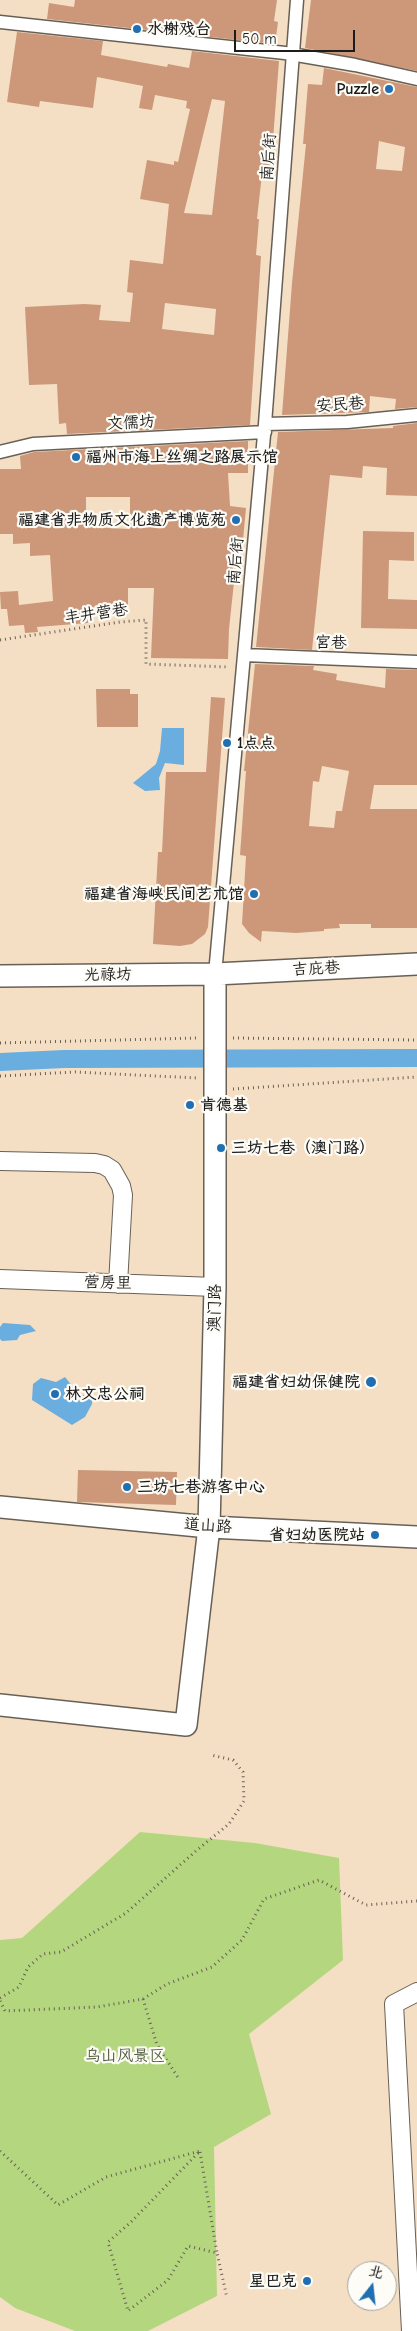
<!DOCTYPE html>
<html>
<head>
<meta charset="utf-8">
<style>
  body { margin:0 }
  #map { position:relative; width:417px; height:2331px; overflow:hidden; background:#f5dfc4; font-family:"Comic Neue","LXGW WenKai TC",sans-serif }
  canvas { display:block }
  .north { position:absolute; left:347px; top:2261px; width:50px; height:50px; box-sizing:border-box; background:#fdfcf7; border:1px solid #a3a29f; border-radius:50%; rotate:16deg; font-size:14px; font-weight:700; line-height:20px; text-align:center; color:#1c1c1c }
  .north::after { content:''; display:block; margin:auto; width:18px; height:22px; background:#1f6fb2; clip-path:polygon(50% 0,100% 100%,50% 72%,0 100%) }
  .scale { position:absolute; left:234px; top:30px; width:121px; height:22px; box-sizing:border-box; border:2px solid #1c1c1c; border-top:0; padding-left:6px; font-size:15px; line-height:18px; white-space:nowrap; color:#1c1c1c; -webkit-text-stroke:4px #fdfcf7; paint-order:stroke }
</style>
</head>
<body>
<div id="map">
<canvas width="417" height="2331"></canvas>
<div class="north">北</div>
<div class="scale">50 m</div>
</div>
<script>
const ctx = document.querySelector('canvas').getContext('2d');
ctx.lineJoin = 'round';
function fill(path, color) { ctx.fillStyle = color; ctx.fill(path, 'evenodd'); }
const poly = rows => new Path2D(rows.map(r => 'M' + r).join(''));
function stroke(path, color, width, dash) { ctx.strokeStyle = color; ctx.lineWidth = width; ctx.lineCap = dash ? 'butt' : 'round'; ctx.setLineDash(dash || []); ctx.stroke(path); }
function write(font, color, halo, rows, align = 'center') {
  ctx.font = font + ' "Comic Neue","LXGW WenKai TC",sans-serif'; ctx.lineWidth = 4.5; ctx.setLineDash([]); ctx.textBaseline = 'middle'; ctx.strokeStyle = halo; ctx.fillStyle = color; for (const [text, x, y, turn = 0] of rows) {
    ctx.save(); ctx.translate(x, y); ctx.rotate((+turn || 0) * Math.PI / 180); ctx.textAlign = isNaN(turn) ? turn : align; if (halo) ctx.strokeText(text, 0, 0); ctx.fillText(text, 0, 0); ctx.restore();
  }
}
fill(poly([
  [140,1832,255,1843,339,1858,343,1960,249,2034,271,2114,214,2147,217,2296,148,2331,75,2331,15,2308,0,2297,0,1940,22,1938]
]), '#b4d67e');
fill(poly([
  [162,728,184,728,184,765,165,763,159,778,160,790,145,791,133,783,156,764,160,751],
  [3,1323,30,1325,36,1331,20,1335,17,1340,2,1341,0,1339,0,1327],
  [65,1377,73,1387,74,1393,92,1397,92,1404,85,1417,72,1425,32,1400,33,1384,41,1378,56,1382]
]), '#6aaddf');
stroke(poly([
  [0,1062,64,1059,417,1058]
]), '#6aaddf', 18);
fill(poly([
  [75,0,277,0,274,21,278,22,275,44,47,19,49,3,74,7],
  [311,0,417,0,417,71,305,48],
  [17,32,103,41,101,55,167,67,168,64,189,68,192,51,279,61,271,166,263,165,257,219,259,219,256,255,261,256,250,425,67,434,66,423,59,424,57,384,29,385,25,307,84,304,101,305,99,320,130,322,133,293,127,292,130,260,163,264,169,204,140,199,147,160,174,165,174,161,178,162,190,109,186,108,187,101,155,95,152,110,139,108,143,86,97,77,93,108,40,101,39,107,7,102],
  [212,99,225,101,212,215,184,213],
  [165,303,216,309,214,335,162,329],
  [324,68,417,87,417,407,395,409,396,399,370,396,369,412,282,415,292,283,306,144,303,144,308,84,322,85],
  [379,141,405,147,402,171,376,169],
  [417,423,417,496,386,495,387,468,363,466,362,478,330,475,312,650,256,647,278,432,393,428,393,426],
  [248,441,248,473,228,473,230,506,246,508,243,540,236,540,232,573,235,573,229,629,228,659,151,658,154,588,128,588,128,611,87,612,88,623,37,627,38,632,25,633,24,625,9,626,7,609,1,609,0,592,18,591,19,605,53,601,50,555,30,556,30,543,13,544,13,534,0,534,0,469,21,469,20,456,34,452],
  [86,497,130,497,130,529,86,527],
  [363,531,414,532,414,561,389,560,388,599,417,600,417,629,361,628],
  [255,664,314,666,313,670,337,674,336,680,385,688,386,669,417,670,417,785,374,785,370,809,417,809,417,928,371,928,371,924,339,924,340,928,324,929,324,931,296,933,262,931,261,942,249,933,242,924,246,856,240,855,246,771,244,771],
  [322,766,349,771,342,811,336,811,334,828,309,826,313,781,319,782],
  [96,689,130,689,130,694,138,694,138,727,97,727],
  [211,697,225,698,208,927,205,934,192,944,180,946,153,944,158,852,162,852,166,772,206,772],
  [78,1470,177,1472,176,1505,77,1502]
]), '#cc9879');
const pedestrian = poly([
  [0,22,285,53,355,65,417,79],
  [265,424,347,422,417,415],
  [0,452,33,444,265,432],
  [244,655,417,662],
  [215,974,265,424,297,0]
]);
const minor = poly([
  [0,1161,95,1163,104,1165,112,1170,121,1186,123,1195,118,1284],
  [0,1279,215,1287],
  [411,2331,394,2004,417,1992]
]);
const tertiary = poly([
  [0,976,215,974,417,964],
  [0,1507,209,1527,417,1537],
  [0,1705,186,1725,209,1527,215,1287,215,974]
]);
stroke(pedestrian, '#686057', 15);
stroke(minor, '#686057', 20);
stroke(tertiary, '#686057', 24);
stroke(poly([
  [0,640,120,622,146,620,146,664,229,667],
  [233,1038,417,1040],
  [0,1043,199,1038],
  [0,1076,75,1072,198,1078],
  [233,1089,417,1077],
  [0,1998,19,1987,28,1967,43,1954,61,1952,126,1913,197,1850,229,1824,244,1801,243,1772,233,1760,211,1755],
  [143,1999,157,2045,179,2079],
  [0,2001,5,2011,97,2007,143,1999,167,1984,212,1967,242,1940,264,1899,319,1880,366,1905,417,1901],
  [0,2151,58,2205,106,2177,200,2151,130,2223,108,2242,128,2311,168,2280,188,2246,217,2253,227,2298],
  [200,2152,217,2253]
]), '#686057', 3, [1, 4]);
stroke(pedestrian, '#fff', 12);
stroke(minor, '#fff', 18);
stroke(tertiary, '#fff', 21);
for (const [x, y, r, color] of [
  [137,29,5,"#1f6fb2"],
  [389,89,5,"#1f6fb2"],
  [76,457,5,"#1f6fb2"],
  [236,520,5,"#1f6fb2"],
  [227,743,5,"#1f6fb2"],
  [254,894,5,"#1f6fb2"],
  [190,1105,5,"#1f6fb2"],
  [221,1148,5,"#1f6fb2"],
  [371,1382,6,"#1f6fb2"],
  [55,1394,5,"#1f6fb2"],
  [127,1487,5,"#1f6fb2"],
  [375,1535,5,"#1f6fb2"],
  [307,2281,5,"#1f6fb2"]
]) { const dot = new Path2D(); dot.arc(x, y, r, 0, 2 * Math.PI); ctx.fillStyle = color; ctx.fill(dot); stroke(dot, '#fdfcf7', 2); }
write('bold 16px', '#1c1c1c', '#fdfcf7', [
  ["水榭戏台",147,29],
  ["Puzzle",379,89,"right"],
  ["福州市海上丝绸之路展示馆",86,457],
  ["福建省非物质文化遗产博览苑",226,520,"right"],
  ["1点点",237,743],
  ["福建省海峡民间艺术馆",244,894,"right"],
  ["肯德基",200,1105],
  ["三坊七巷（澳门路）",231,1148],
  ["福建省妇幼保健院",360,1382,"right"],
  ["林文忠公祠",65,1394],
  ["三坊七巷游客中心",137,1487],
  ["省妇幼医院站",365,1535,"right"],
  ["星巴克",297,2281,"right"]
], 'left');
write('16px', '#1c1c1c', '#fdfcf7', [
  ["南后街",269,157,-86],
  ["安民巷",340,405,-4],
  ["文儒坊",131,423,-3],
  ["南后街",236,561,-85],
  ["丰井营巷",96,614,-8],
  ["宫巷",331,643,2],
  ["吉庇巷",316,969,-3],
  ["光禄坊",108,975,-1],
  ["营房里",108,1283,2],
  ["澳门路",215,1308,-89],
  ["道山路",208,1526,4]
]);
write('16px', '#515d3e', '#fdfcf7', [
  ["乌山风景区",125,2056]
]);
</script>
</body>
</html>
